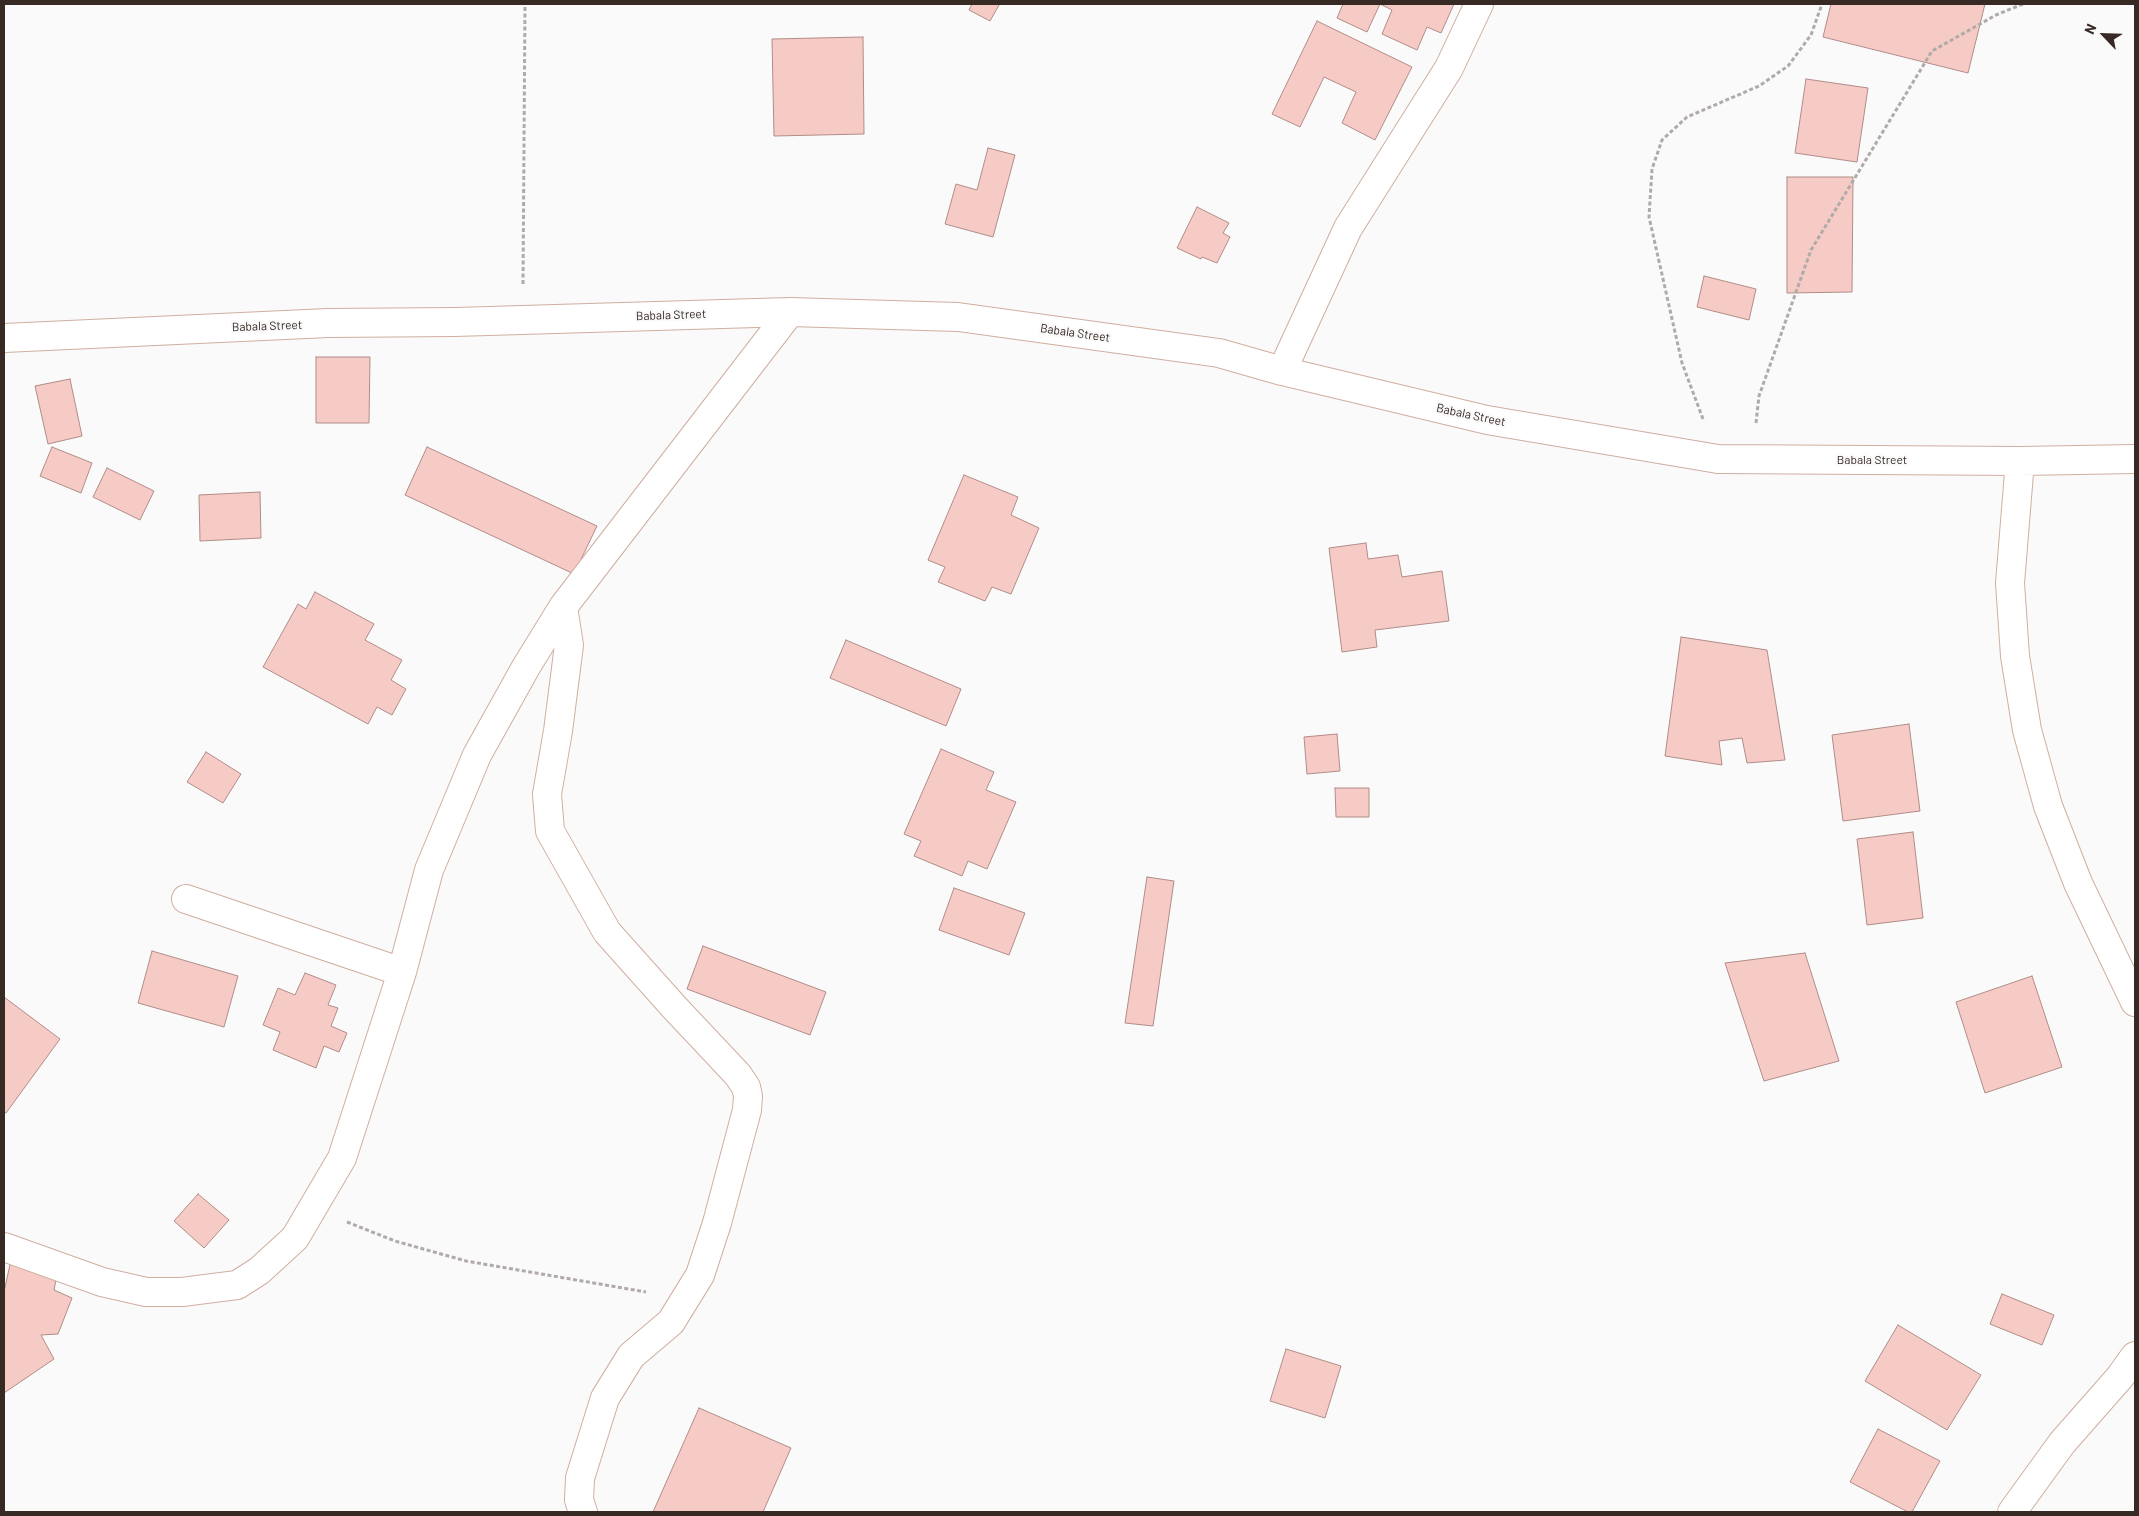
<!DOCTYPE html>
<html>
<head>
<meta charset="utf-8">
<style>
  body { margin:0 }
  #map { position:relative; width:2139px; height:1516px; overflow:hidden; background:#fafafa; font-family:Barlow,sans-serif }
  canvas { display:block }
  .frame { position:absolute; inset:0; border:5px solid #372924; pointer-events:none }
  .north { position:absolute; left:2079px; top:10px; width:50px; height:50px; -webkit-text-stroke:4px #fafafa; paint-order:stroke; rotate:294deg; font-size:14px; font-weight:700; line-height:20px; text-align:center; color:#372924 }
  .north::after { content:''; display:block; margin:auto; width:18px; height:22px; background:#372924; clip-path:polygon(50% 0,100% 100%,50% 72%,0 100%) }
</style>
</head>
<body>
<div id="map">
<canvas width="2139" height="1516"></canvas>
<div class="frame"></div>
<div class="north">N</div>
</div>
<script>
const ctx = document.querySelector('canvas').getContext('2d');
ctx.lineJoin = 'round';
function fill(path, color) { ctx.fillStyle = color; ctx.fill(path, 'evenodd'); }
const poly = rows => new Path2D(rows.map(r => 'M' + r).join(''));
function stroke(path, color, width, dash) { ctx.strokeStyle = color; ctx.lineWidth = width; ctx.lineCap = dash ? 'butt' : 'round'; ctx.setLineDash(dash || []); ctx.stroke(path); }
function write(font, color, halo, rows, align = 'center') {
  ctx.font = font + ' Barlow,sans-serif'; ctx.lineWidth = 4.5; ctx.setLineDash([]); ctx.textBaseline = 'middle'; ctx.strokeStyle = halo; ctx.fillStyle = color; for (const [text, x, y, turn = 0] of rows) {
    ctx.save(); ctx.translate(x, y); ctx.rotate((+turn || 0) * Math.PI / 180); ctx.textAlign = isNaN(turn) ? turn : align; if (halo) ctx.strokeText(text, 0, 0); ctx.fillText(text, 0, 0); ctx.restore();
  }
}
const building = poly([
  [972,4,997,4,999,5,990,21,969,10,972,4],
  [1343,4,1454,4,1441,33,1427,27,1417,50,1382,34,1392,10,1380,4,1367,32,1337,18,1343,4],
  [1831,4,1985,4,1968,73,1823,37,1831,4],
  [1317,21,1412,67,1375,140,1342,123,1356,92,1324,77,1300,127,1272,114,1317,21],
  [863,37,864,134,774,136,772,39,863,37],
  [1806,79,1868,88,1857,162,1795,153,1806,79],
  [988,148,1015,155,993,237,945,224,956,184,977,190,988,148],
  [1787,177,1853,177,1852,292,1787,293,1787,177],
  [1197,207,1229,223,1223,233,1230,237,1217,263,1202,257,1201,259,1177,248,1197,207],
  [1704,276,1756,289,1749,320,1697,307,1704,276],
  [316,357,370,357,369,423,316,423,316,357],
  [70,379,82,436,48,444,35,386,70,379],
  [52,447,92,463,81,493,40,476,52,447],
  [427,447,597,526,574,574,405,495,427,447],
  [107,468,154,491,140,520,93,497,107,468],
  [964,475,1018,497,1011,515,1039,528,1011,594,992,587,985,601,938,582,945,567,928,560,964,475],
  [260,492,261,538,200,541,199,495,260,492],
  [1366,543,1368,559,1398,555,1402,577,1442,571,1449,621,1375,630,1377,647,1342,652,1329,548,1366,543],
  [315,592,374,624,365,640,402,660,391,680,406,689,392,715,377,707,368,724,263,667,298,604,306,609,315,592],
  [1681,637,1767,650,1785,760,1747,763,1742,738,1719,741,1722,765,1665,756,1681,637],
  [846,640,961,689,946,726,830,678,846,640],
  [1909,724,1920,811,1843,821,1832,735,1909,724],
  [1337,734,1340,771,1307,774,1304,737,1337,734],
  [941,749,994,772,986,790,1016,802,987,869,968,861,962,876,914,856,921,841,904,834,941,749],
  [206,752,241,774,223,803,187,782,206,752],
  [1335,788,1369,788,1369,817,1336,817,1335,788],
  [1913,832,1923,918,1867,925,1857,839,1913,832],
  [1147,877,1174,881,1153,1026,1125,1023,1147,877],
  [954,888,1025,913,1009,955,939,930,954,888],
  [703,946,826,992,810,1035,687,989,703,946],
  [152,951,238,976,224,1027,138,1003,152,951],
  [1805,953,1839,1061,1764,1081,1725,963,1805,953],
  [305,973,336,985,328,1005,338,1008,331,1026,347,1033,339,1052,324,1046,316,1068,273,1050,280,1032,263,1025,278,988,295,995,305,973],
  [2032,976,2062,1067,1985,1093,1956,1002,2032,976],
  [4,997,60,1039,6,1113,4,1112,4,997],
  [198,1194,229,1220,204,1248,174,1221,198,1194],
  [11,1260,57,1275,54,1290,72,1298,58,1334,41,1335,54,1359,4,1393,4,1292,11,1260],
  [2002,1294,2054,1315,2042,1345,1990,1324,2002,1294],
  [1898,1325,1981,1375,1947,1430,1865,1381,1898,1325],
  [1286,1349,1341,1366,1325,1418,1270,1401,1286,1349],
  [699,1408,791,1448,763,1512,653,1512,699,1408],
  [1878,1429,1940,1461,1912,1512,1908,1512,1850,1482,1878,1429]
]);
fill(building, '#f7cbc5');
stroke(building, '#b08c88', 1);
const minor = poly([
  [4,338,328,323,455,322,790,312,958,317,1219,353,1282,371,1487,420,1718,459,2020,461,2135,459],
  [1282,371,1348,228,1449,68,1479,4],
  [2020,461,2010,583,2015,656,2027,730,2048,806,2078,883,2135,1002],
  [563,607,569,645,558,731,547,794,550,831,607,932,674,1007,738,1075,746,1087,748,1096,747,1110,717,1223,700,1275,671,1322,631,1356,605,1398,580,1478,579,1500,583,1512],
  [186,899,402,972],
  [4,1247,102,1282,146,1292,182,1292,237,1285,259,1271,295,1238,342,1158,402,972,429,870,477,755,526,667,563,607,790,312],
  [2012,1512,2062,1443,2120,1377,2135,1356]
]);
stroke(minor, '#d0aea0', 30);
stroke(poly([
  [523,284,525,4],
  [1703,419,1682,363,1649,217,1652,169,1662,140,1687,117,1759,86,1788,66,1811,35,1822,4],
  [1756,423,1759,396,1811,250,1932,51,1996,15,2023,4],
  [347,1222,395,1241,466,1261,646,1292]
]), '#b0aaa8', 3, [4, 2.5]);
stroke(minor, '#fff', 28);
write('12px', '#372924', '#fafafa', [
  ["Babala Street",671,315,-2],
  ["Babala Street",267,326,-2],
  ["Babala Street",1075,333,8],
  ["Babala Street",1471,415,12],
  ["Babala Street",1872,460]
]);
</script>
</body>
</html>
